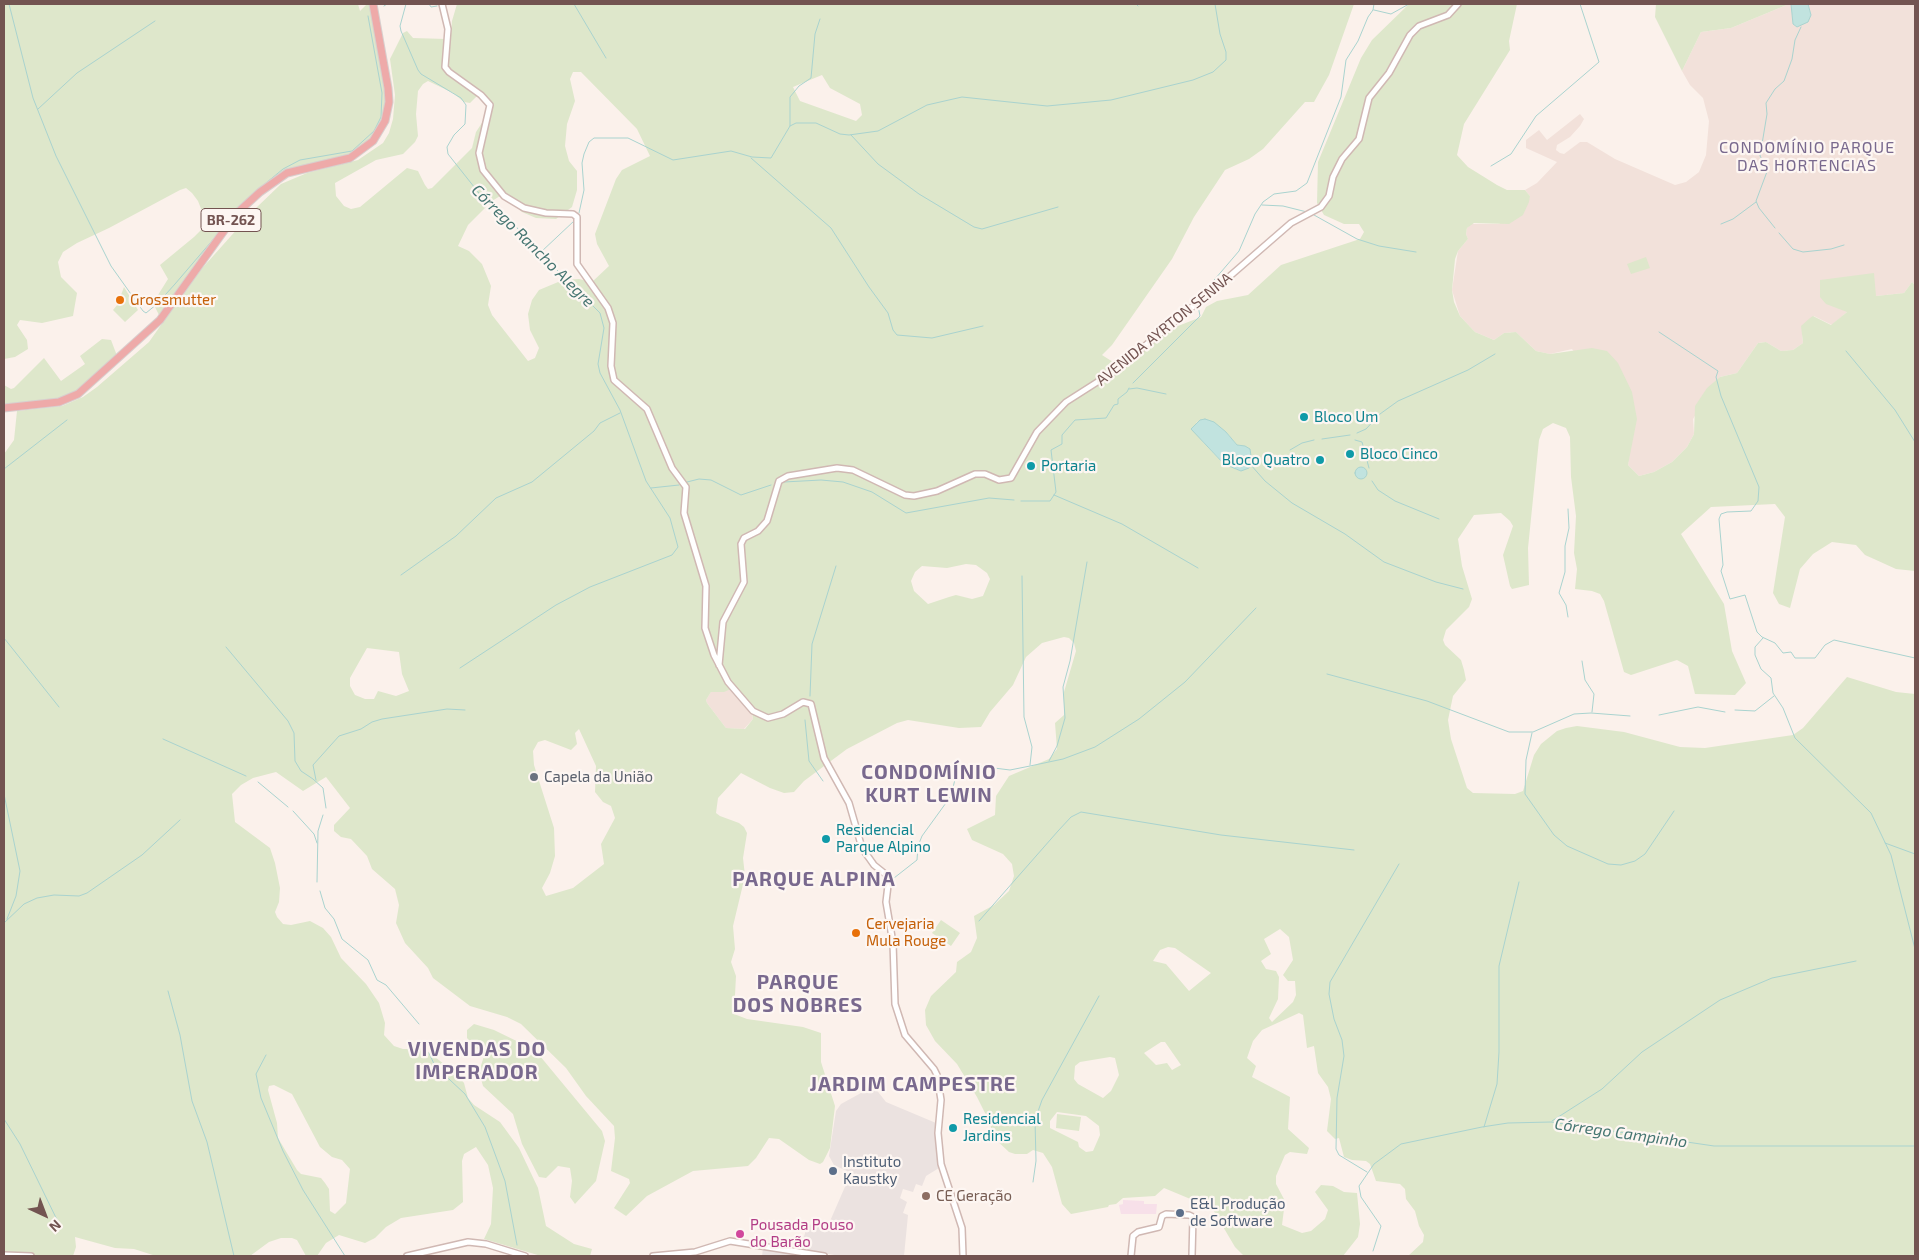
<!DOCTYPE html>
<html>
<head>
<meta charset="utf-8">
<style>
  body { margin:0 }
  #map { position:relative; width:1919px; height:1260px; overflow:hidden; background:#fbf1eb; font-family:"Exo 2",sans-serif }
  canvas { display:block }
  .frame { position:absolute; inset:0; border:5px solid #735451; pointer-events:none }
  .north { position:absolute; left:20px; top:1190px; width:50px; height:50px; -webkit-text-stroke:4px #fdf6f2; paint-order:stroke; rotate:137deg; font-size:14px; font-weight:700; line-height:20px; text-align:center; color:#735451 }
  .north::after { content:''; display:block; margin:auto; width:18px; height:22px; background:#735451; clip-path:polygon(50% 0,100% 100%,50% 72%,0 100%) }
</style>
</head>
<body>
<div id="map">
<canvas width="1919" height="1260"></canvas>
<div class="frame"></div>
<div class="north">N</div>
</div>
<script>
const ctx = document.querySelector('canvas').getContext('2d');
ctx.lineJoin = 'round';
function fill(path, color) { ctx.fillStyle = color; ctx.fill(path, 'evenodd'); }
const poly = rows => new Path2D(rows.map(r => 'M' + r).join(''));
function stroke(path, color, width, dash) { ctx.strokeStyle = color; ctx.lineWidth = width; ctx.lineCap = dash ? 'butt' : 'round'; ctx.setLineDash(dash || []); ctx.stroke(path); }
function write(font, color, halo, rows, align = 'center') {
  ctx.font = font + ' "Exo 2",sans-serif'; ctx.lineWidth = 4.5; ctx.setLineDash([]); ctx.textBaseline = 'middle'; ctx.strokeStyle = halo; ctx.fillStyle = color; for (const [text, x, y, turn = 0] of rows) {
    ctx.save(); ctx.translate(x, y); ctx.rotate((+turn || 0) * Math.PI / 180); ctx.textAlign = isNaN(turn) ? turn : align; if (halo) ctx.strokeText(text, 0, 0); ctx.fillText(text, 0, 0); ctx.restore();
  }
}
fill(poly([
  [1789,4,1791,4,1793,24,1797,27,1811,15,1808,4,1915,4,1915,285,1912,282,1904,293,1876,296,1848,311,1832,325,1814,316,1802,335,1803,343,1793,350,1781,351,1766,342,1758,343,1737,373,1720,377,1693,419,1694,434,1687,447,1672,462,1654,472,1639,476,1628,465,1632,435,1572,349,1550,354,1536,351,1516,332,1504,333,1494,340,1475,332,1460,316,1452,290,1458,251,1468,239,1466,234,1467,228,1471,224,1499,224,1530,196,1525,190,1537,183,1557,162,1526,148,1526,140,1539,130,1547,140,1580,114,1584,119,1580,126,1570,137,1557,145,1556,150,1560,153,1564,154,1580,142,1587,142,1615,159,1675,185,1686,182,1699,172,1706,155,1709,121,1703,98,1690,85,1682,71,1701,32,1731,28],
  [731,689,751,706,753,719,744,729,726,728,707,703,706,700,711,692]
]), '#f2e1da');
fill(poly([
  [867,1078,878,1082,875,1088,886,1102,936,1123,939,1168,926,1176,922,1186,916,1184,913,1192,903,1189,900,1198,907,1202,903,1213,908,1215,904,1256,840,1256,800,1249,808,1224,827,1228,851,1173,834,1165,829,1156,836,1111,841,1104,861,1093],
  [763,1248,809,1256,762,1256]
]), '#ebe2e0');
fill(poly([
  [1123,1200,1144,1201,1144,1204,1157,1204,1156,1214,1121,1214,1119,1205,1123,1204]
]), '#f7e0e9');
fill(poly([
  [4,4,358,4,360,11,367,4,372,4,388,96,383,130,356,154,297,168,250,204,184,280,159,315,153,303,168,279,160,265,194,237,201,230,205,219,198,201,192,193,186,188,180,190,109,228,77,243,63,252,58,262,61,277,77,293,73,316,42,323,20,320,17,325,27,340,28,349,15,357,4,359],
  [457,4,1354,4,1329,75,1314,102,1305,102,1263,149,1249,159,1225,170,1194,217,1172,259,1112,345,1102,355,1113,362,1117,371,1124,368,1152,343,1178,326,1201,317,1206,307,1217,301,1248,295,1281,265,1360,239,1364,232,1359,224,1344,224,1324,215,1317,203,1318,162,1361,58,1372,40,1409,4,1517,4,1509,41,1510,50,1464,124,1457,155,1468,167,1497,185,1507,190,1525,190,1530,196,1529,202,1523,215,1509,224,1474,223,1467,228,1466,234,1468,239,1458,251,1455,259,1452,290,1454,302,1460,316,1475,332,1494,340,1504,333,1516,332,1536,351,1550,354,1592,348,1607,351,1618,363,1632,392,1637,419,1628,465,1639,476,1654,472,1672,462,1687,447,1694,434,1695,406,1707,388,1720,377,1737,373,1758,343,1766,342,1781,351,1793,350,1803,343,1801,326,1810,318,1813,316,1831,325,1847,312,1826,304,1820,297,1820,280,1874,273,1876,296,1904,293,1912,282,1915,285,1915,571,1896,569,1874,559,1865,555,1856,545,1832,542,1813,554,1800,569,1790,608,1779,604,1773,593,1785,517,1775,504,1711,507,1681,534,1724,604,1732,651,1746,683,1735,695,1695,694,1688,666,1677,660,1631,675,1624,672,1604,601,1600,594,1592,591,1575,589,1577,569,1574,553,1576,516,1571,477,1570,437,1566,428,1553,423,1543,429,1539,440,1528,548,1529,585,1512,589,1510,586,1503,555,1513,526,1510,521,1501,513,1474,515,1458,539,1462,566,1472,599,1469,607,1446,630,1443,640,1445,645,1461,660,1464,670,1466,680,1453,696,1448,720,1451,739,1467,788,1473,793,1515,794,1523,791,1534,755,1541,744,1557,731,1566,728,1577,726,1624,732,1680,747,1705,748,1793,735,1803,728,1847,677,1896,692,1915,694,1914,1256,1408,1256,1423,1242,1424,1235,1419,1226,1415,1211,1406,1199,1405,1189,1400,1184,1376,1181,1370,1164,1366,1161,1352,1160,1344,1157,1339,1138,1335,1139,1327,1131,1331,1099,1328,1087,1318,1073,1314,1046,1307,1048,1303,1015,1299,1013,1262,1030,1253,1041,1247,1058,1256,1066,1252,1077,1290,1097,1288,1129,1309,1148,1307,1154,1290,1152,1285,1155,1276,1176,1276,1184,1285,1201,1282,1225,1302,1233,1311,1231,1325,1219,1328,1210,1315,1192,1321,1185,1333,1186,1344,1192,1357,1193,1360,1224,1358,1237,1343,1256,1244,1256,1235,1247,1212,1208,1164,1188,1155,1196,1123,1198,1116,1204,1109,1205,1108,1207,1071,1214,1062,1204,1052,1167,1043,1153,1033,1150,1027,1154,1015,1154,1009,1152,993,1137,990,1123,977,1097,957,1064,935,1041,926,1025,925,1010,931,996,956,972,957,962,971,952,977,938,974,916,994,905,1009,891,1014,876,1012,864,1003,854,972,840,967,829,995,815,996,796,1009,776,1049,759,1057,749,1055,723,1064,715,1064,692,1076,651,1074,643,1069,638,1064,637,1042,643,1026,657,1013,685,990,712,981,727,959,728,908,720,897,723,847,749,804,781,794,792,784,793,770,788,741,773,718,798,716,813,720,816,739,823,744,827,747,833,743,858,745,876,733,926,735,949,731,962,736,976,734,1014,747,1019,803,1027,821,1033,821,1062,835,1106,830,1148,823,1162,820,1164,809,1160,779,1139,769,1138,756,1158,748,1166,693,1171,647,1196,626,1216,614,1208,630,1183,629,1179,611,1171,615,1138,614,1126,586,1096,566,1068,521,1024,507,1017,470,1006,433,978,428,968,405,943,396,923,399,905,395,889,372,869,367,856,351,839,341,837,334,831,334,825,350,808,326,777,303,791,276,772,253,778,241,785,232,794,235,822,270,848,275,863,280,888,279,902,275,912,277,917,283,924,291,925,310,921,323,928,331,937,341,958,366,984,379,1003,385,1023,384,1035,394,1046,403,1049,408,1049,417,1043,458,1075,464,1083,468,1098,474,1105,500,1122,519,1148,538,1188,546,1226,574,1244,592,1249,590,1256,541,1256,484,1239,491,1224,493,1188,488,1165,476,1147,464,1154,462,1161,463,1202,453,1210,401,1218,386,1227,375,1238,365,1243,339,1235,326,1243,317,1256,306,1256,297,1240,292,1238,281,1238,269,1242,250,1256,156,1256,134,1249,115,1248,75,1237,76,1247,73,1256,4,1254,4,454,14,440,17,411,62,406,83,397,97,387,149,342,197,274,256,208,281,184,307,173,358,160,383,143,389,133,393,119,395,95,390,59,403,33,407,31,413,38,446,39,451,33,452,21],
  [573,72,581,72,637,129,650,156,622,170,616,179,595,234,597,244,609,266,592,282,579,279,563,280,539,290,532,300,528,314,530,330,539,348,535,358,528,361,492,315,488,305,491,286,482,264,469,251,458,246,468,225,492,201,505,193,509,200,522,212,536,218,556,219,572,207,577,190,577,171,569,161,565,146,567,124,575,101,570,79],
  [822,75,830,88,860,104,862,115,856,121,800,101,793,87],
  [428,81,453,93,464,102,470,103,480,93,487,98,490,102,489,112,476,132,472,148,432,188,428,189,425,185,418,171,407,168,360,207,351,209,344,206,336,196,335,183,376,160,403,154,415,142,418,136,416,114,418,91,423,84],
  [1200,420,1226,432,1237,445,1241,445,1241,471,1224,464,1203,442,1196,423],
  [966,564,976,565,987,573,990,579,983,596,972,599,956,595,949,597,928,604,914,591,911,581,915,572,922,566,947,568],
  [367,648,399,652,402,674,409,691,396,696,378,691,374,699,365,699,355,695,350,686,350,678],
  [731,689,751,706,753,719,745,729,726,728,707,703,706,700,711,692,724,692],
  [579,729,596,766,595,792,603,802,611,806,615,818,601,844,604,864,573,888,546,896,542,888,550,873,555,856,554,828,534,765,533,751,538,742,545,740,571,750,577,744,575,733],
  [1280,929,1289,937,1293,960,1283,975,1288,981,1295,981,1296,995,1293,1002,1272,1022,1269,1018,1278,999,1279,977,1276,971,1266,969,1261,961,1271,954,1264,939],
  [1168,947,1175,948,1211,973,1189,991,1166,964,1153,961,1160,950],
  [1161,1042,1165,1042,1181,1065,1172,1070,1167,1063,1156,1065,1144,1053],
  [1110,1057,1115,1058,1119,1075,1111,1091,1103,1098,1078,1084,1074,1079,1075,1066,1080,1062],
  [274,1085,292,1094,320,1147,332,1157,342,1160,350,1169,346,1203,335,1214,330,1211,329,1189,325,1183,321,1178,301,1174,297,1170,278,1138,277,1123,268,1090,269,1086],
  [1057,1112,1086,1116,1099,1126,1100,1135,1093,1151,1086,1152,1079,1147,1078,1142,1050,1128,1050,1121],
  [1656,4,1789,4,1731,28,1701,32,1682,71,1655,17],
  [1646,257,1650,268,1631,274,1627,264],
  [124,287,138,310,125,322,113,310,123,298,121,295],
  [102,339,111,340,119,361,80,391,60,399,4,405,4,385,11,389,14,388,44,358,61,381,85,364,80,356],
  [941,920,960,933,951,946,932,933],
  [474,1024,494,1030,535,1050,602,1131,605,1141,596,1181,575,1204,570,1197,572,1181,570,1168,558,1166,546,1178,539,1177,522,1144,513,1114,483,1086,479,1072,484,1056,467,1038,467,1030],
  [1057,1114,1081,1117,1079,1131,1056,1128]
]), '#dee7cb');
const water = poly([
  [1791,4,1808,4,1811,15,1808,22,1797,27,1793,24,1791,4],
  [1205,419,1214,422,1226,432,1237,445,1245,446,1250,449,1252,463,1249,468,1241,471,1224,464,1191,429,1200,420,1205,419],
  '1355 473a6 6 0 1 1 12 0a6 6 0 1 1-12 0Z'
]);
fill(water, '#c1e3df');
stroke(water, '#a9d3cf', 1);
stroke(poly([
  [9,4,33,98,56,156,111,266,143,311,146,313,157,304,175,284,217,235],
  [406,4,400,26,401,31,418,70,421,74,461,98,466,105,465,124,454,135,447,147,448,154,486,202,514,224,526,239,600,313,604,328,598,364,600,373,620,410,646,481,670,518,678,547,672,555,590,587,556,605,460,668],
  [429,4,431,7,437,6],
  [574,4,606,58],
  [1136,4,1138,6],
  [384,6,387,4],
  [1373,10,1374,4],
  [1374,10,1391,14,1409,4],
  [38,109,77,73,155,21],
  [790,126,796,123,816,123,840,134,849,135,878,131,927,105,962,97,1047,106,1111,100,1193,80,1213,72,1226,60,1226,52,1220,34,1215,4],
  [851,135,878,164,919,194,974,227,982,229,1058,207],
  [751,158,831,228,869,287,888,313,893,330,897,335,932,338,983,326],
  [1491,166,1511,154,1536,116,1599,62,1580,4],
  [266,183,283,169,300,160,352,151,374,131,381,117,382,93,368,16],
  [1262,205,1283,206,1307,212],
  [579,213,584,190,582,163,584,154,589,142,594,138,628,138,673,160,731,151,752,157,771,158,790,126,790,97,799,86,811,78,815,34,820,19],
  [1314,215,1357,239,1379,246,1416,252],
  [1721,224,1733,219,1756,202],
  [1775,228,1759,208,1756,201,1768,169,1760,156,1767,114,1766,103,1775,89,1784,81,1792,59,1795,40,1801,27],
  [1779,233,1793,249,1803,252,1831,249,1844,245],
  [541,252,574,221],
  [1197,300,1239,251,1255,214,1263,202,1274,194,1296,191,1307,183,1341,97,1346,60,1358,41,1368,17,1373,10],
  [1659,332,1718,371,1716,377,1721,396,1759,487,1758,501,1751,511,1727,512,1721,514,1719,519,1723,565,1721,571,1730,599,1745,595,1757,632,1762,637,1775,643,1783,653,1791,652,1795,658,1815,658,1825,645,1834,640,1915,658],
  [1846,351,1895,410,1915,442],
  [1133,383,1200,316,1198,306],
  [1129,389,1137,388,1166,394],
  [1357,433,1366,429,1380,414,1398,401,1468,370,1495,354],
  [1322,439,1350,435],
  [1355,440,1362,442,1369,468],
  [1290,450,1302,443,1314,440],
  [1250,464,1265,481,1292,503,1345,534,1384,562,1436,582,1463,589],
  [4,469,67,420],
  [1372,481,1378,490,1395,501,1439,519],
  [687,482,699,479,711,480,741,495,771,485],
  [784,482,821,480,843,482,872,492,906,513,989,498,1014,500],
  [651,488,679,485],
  [1054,495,1122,524,1198,568],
  [1021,501,1050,501,1056,492,1051,450,1062,444,1062,435,1075,420,1106,418,1114,405,1118,404,1118,399,1127,392,1129,388],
  [401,575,456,536,496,498,532,482,594,431,600,423,620,413],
  [1022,576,1024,717,1032,747,1030,765],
  [1568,617,1566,605,1559,593,1565,572,1565,546,1569,528,1568,509],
  [4,638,59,707],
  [1763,638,1755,647,1755,655,1761,669,1771,678,1773,693,1783,708,1795,738,1871,813,1891,855,1915,949],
  [226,647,288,721,294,733,295,761,301,771,313,779,323,788,326,808],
  [1582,661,1585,680,1594,694,1592,712],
  [1327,674,1427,701,1509,732,1533,732,1574,714,1591,713,1630,716],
  [810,696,812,644,836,566],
  [1735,710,1755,711,1774,696],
  [1659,715,1698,707,1725,712],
  [805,720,809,761,823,781],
  [1532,733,1526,760,1525,794,1554,835,1567,846,1608,864,1621,865,1635,861,1645,854,1674,811],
  [163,739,246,776],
  [1049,761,1057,746,1065,718,1063,687,1070,661,1087,562],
  [994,768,1010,770,1030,766,1063,759,1095,747,1139,719,1185,682,1256,608],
  [316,780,313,765,339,736,361,729,372,722,382,719,447,709,465,710],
  [258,782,288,807],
  [4,794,20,871,16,896,7,919],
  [293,811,314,834,317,843],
  [1885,843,1915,854],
  [894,878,917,860,918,846,922,836,951,796,956,775,973,766,988,767],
  [317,882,318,831,323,815],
  [320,891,325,908,334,919,342,939,368,960,377,980,386,985,419,1024],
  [979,921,1058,831,1071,817,1081,812,1221,835,1354,850],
  [4,923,24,904,37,898,54,895,79,896,87,893,142,855,180,820],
  [168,991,180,1035,192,1101,207,1142,234,1256],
  [429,1053,435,1066,465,1094,485,1127,505,1181,517,1245],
  [266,1055,256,1074,261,1098,283,1151,303,1190,345,1256],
  [4,1119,20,1144,61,1228],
  [1552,1121,1602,1089,1642,1052,1720,1000,1772,978,1856,961],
  [1484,1127,1497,1084,1499,1052,1499,966,1519,882],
  [1367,1172,1339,1155,1336,1149,1337,1098,1344,1056,1342,1040,1334,1019,1329,994,1330,982,1399,864],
  [1033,1182,1036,1161,1035,1120,1042,1100,1099,996],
  [1373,1251,1381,1226,1361,1197,1359,1186,1374,1164,1401,1144,1482,1127,1508,1123,1551,1122,1714,1146,1915,1146]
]), '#a9d3cf', 1);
const secondary = poly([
  [442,4,448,29,445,67,449,72,481,95,490,105,479,153,483,170,504,196,524,208,546,213,573,214,577,217,577,264,608,308,613,323,611,366,614,380,647,409,672,468,686,487,684,513,706,586,705,628,714,655,728,682,753,711,768,718,783,714,803,702,811,704,824,758,849,803,862,848,874,865,889,877,886,902,893,943,895,1004,905,1035,934,1069,937,1075,941,1100,938,1133,941,1164,962,1228,963,1256],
  [719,665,723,622,744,582,741,544,744,538,758,531,767,521,779,481,788,476,837,468,853,470,905,495,914,496,937,491,975,474,985,474,999,480,1011,478,1037,432,1066,402,1113,372,1230,276,1291,223,1321,207,1329,196,1333,177,1342,159,1359,139,1369,98,1389,73,1410,35,1419,26,1448,15,1458,4],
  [4,1255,31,1256],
  [407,1256,468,1242,486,1244,525,1256],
  [653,1256,695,1252,730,1241,824,1256],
  [1131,1256,1133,1236,1138,1232,1159,1227,1162,1216,1166,1214,1189,1215,1193,1217,1192,1256]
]);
const highway = poly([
  [4,408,59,402,78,394,160,320,236,214,260,192,287,173,350,158,373,141,385,121,389,102,388,88,373,4]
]);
stroke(secondary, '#d0b8b3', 8);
stroke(highway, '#d8cfce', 9);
stroke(secondary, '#fff', 5);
stroke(highway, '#eeaaa9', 7);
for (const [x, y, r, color] of [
  [120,300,5,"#e8710a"],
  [1304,417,5,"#0f9aa8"],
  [1350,454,5,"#0f9aa8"],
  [1320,460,5,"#0f9aa8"],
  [1031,466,5,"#0f9aa8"],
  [534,777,5,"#6b7280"],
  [826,839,5,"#0f9aa8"],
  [856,933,5,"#e8710a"],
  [953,1128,5,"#0f9aa8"],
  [833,1171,5,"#5c6f8a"],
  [926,1196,5,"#8d6e63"],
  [1180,1213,5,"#5c6f8a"],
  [740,1234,5,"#d1479c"]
]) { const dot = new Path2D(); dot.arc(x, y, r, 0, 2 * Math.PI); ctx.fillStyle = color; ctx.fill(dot); stroke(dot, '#fdf6f2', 2); }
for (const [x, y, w] of [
  [231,220,60]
]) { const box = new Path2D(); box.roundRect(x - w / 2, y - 11.5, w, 23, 4); ctx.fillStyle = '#fdf6f2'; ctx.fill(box); stroke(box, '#735451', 1); }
write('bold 14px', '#735451', null, [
  ["BR-262",231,220]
]);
write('15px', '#c56008', '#fdf6f2', [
  ["Grossmutter",130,300],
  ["Cervejaria",866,924],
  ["Mula Rouge",866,941]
], 'left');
write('15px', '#735451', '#fdf6f2', [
  ["AVENIDA AYRTON SENNA",1164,329,-39]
]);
write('15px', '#0d838f', '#fdf6f2', [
  ["Bloco Um",1314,417],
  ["Bloco Cinco",1360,454],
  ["Bloco Quatro",1310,460,"right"],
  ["Portaria",1041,466],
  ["Residencial",836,830],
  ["Parque Alpino",836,847],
  ["Residencial",963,1119],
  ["Jardins",963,1136]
], 'left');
write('15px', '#5b616d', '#fdf6f2', [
  ["Capela da União",544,777]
], 'left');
write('15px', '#4e5e75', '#fdf6f2', [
  ["Instituto",843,1162],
  ["Kaustky",843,1179],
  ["E&L Produção",1190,1204],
  ["de Software",1190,1221]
], 'left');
write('15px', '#785e54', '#fdf6f2', [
  ["CE Geração",936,1196]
], 'left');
write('15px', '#b23c85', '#fdf6f2', [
  ["Pousada Pouso",750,1225],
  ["do Barão",750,1242]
], 'left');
ctx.letterSpacing = '1px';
write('16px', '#79698e', '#fdf6f2', [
  ["CONDOMÍNIO PARQUE",1807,148],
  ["DAS HORTENCIAS",1807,166]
]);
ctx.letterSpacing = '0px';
write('italic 16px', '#467672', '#fdf6f2', [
  ["Córrego Rancho Alegre",533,246,45],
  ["Córrego Campinho",1621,1133,8]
]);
ctx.letterSpacing = '1px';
write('bold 20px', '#79698e', '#fdf6f2', [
  ["CONDOMÍNIO",929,772],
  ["KURT LEWIN",929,795],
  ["PARQUE ALPINA",814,879],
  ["PARQUE",798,982],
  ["DOS NOBRES",798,1005],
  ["VIVENDAS DO",477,1049],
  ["IMPERADOR",477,1072],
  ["JARDIM CAMPESTRE",913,1084]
]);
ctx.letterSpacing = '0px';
</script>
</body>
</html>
